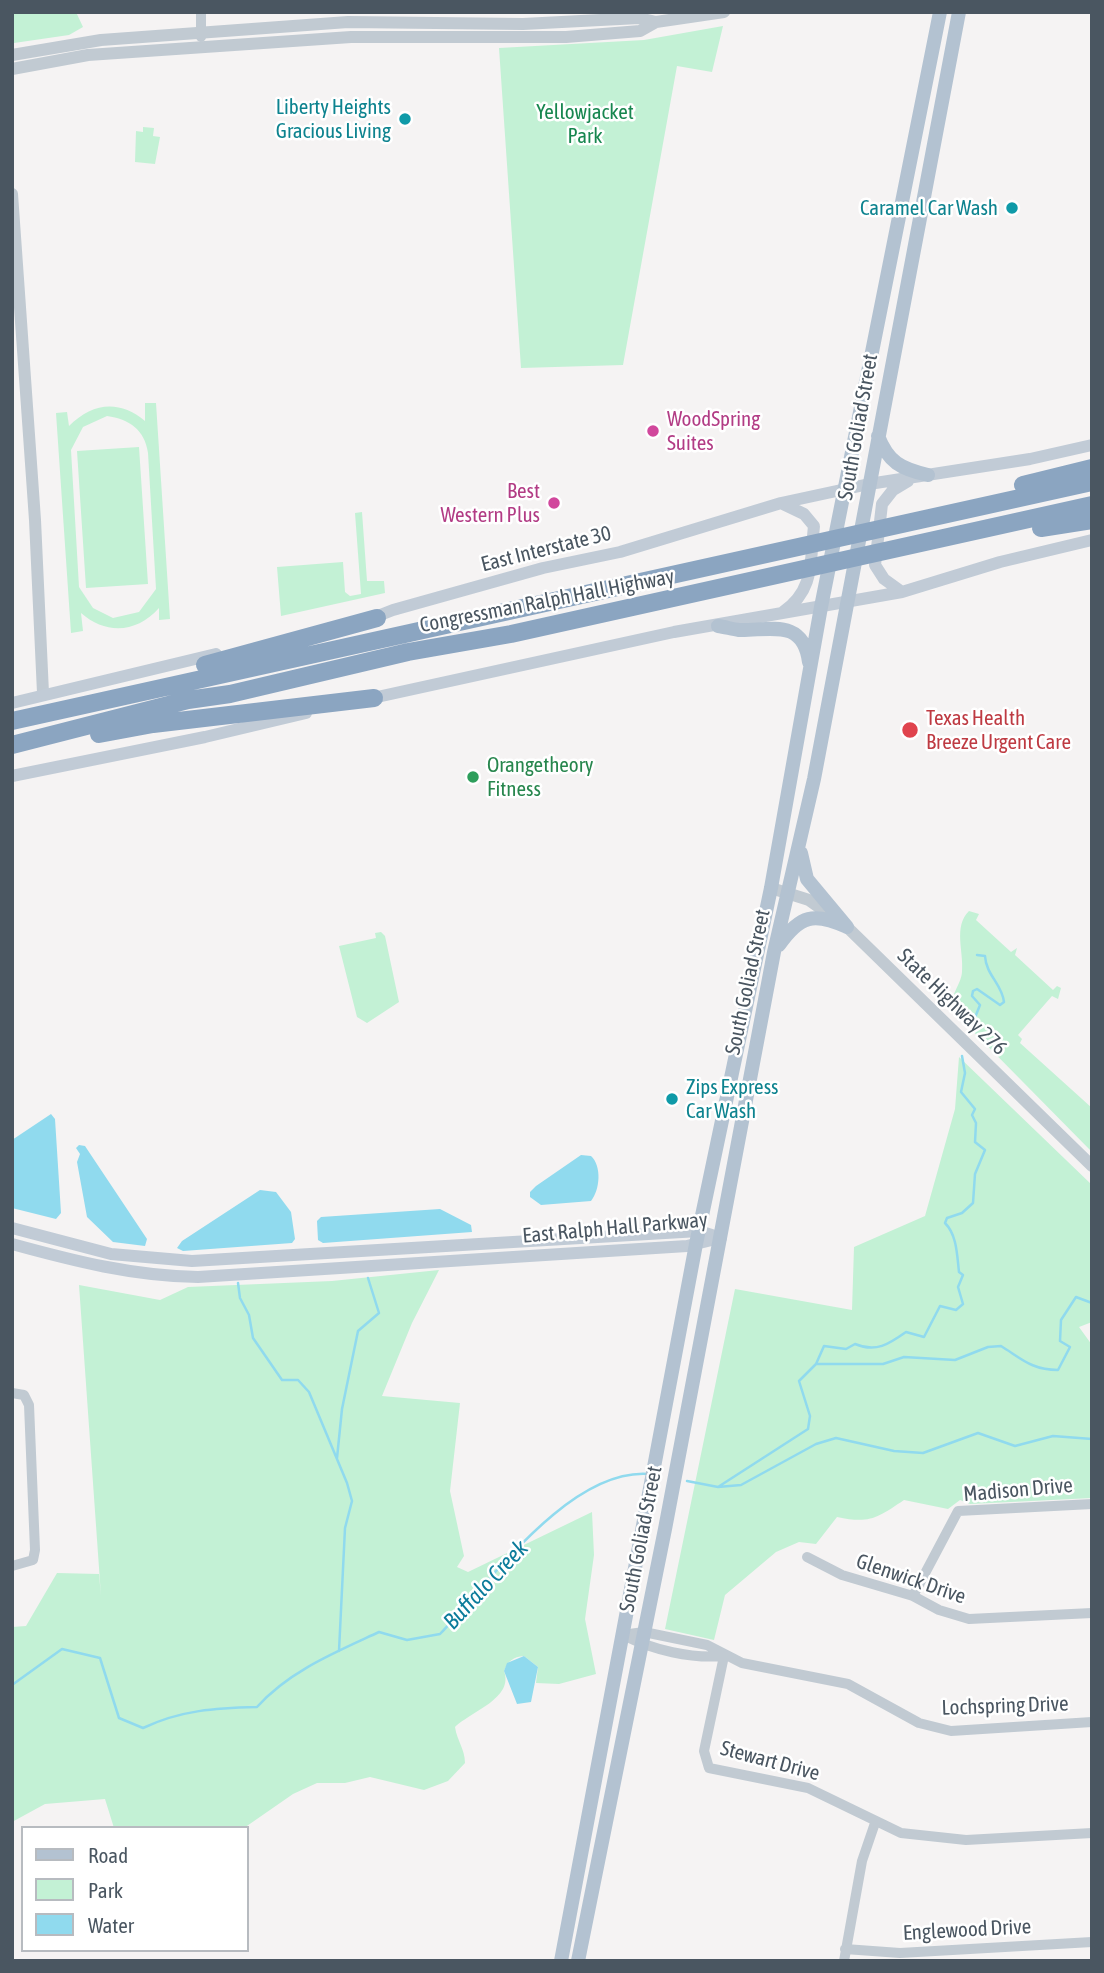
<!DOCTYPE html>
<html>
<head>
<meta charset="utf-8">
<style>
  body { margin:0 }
  #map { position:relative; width:1104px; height:1973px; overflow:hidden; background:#f5f3f3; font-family:"Asap Condensed",sans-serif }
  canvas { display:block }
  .frame { position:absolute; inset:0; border:14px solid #4a5661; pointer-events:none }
  .legend { position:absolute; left:21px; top:1826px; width:228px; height:126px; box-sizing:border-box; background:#fff; border:2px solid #b7bbc0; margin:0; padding:9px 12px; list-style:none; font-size:21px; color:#4a5661 }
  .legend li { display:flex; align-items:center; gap:14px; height:35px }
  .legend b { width:35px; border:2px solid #b7bbc0 }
</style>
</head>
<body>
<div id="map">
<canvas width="1104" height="1973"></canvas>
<div class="frame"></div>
<ul class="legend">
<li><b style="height:9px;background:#b3c2d1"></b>Road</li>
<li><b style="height:19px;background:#c3f1d5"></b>Park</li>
<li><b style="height:19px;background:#90daee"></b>Water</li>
</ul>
</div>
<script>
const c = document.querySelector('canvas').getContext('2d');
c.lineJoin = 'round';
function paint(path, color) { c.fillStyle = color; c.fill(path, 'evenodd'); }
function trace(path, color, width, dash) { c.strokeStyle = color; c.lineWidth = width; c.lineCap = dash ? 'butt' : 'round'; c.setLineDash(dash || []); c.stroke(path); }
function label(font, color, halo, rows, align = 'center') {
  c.font = font + ' "Asap Condensed",sans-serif'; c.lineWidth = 5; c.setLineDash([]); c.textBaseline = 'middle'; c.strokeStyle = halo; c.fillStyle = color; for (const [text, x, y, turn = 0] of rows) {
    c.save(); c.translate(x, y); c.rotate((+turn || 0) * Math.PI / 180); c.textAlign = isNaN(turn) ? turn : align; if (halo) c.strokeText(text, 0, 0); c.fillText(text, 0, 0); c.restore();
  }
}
paint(new Path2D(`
  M12 12H76L83 27 69 35 14 43Z
  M723 26 712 72 677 66 623 365 521 368 499 48 644 40Z
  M143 127 154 128 153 136 160 137 155 164 135 162 136 131 143 132Z
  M145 403H156L170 619 159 620V608C137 633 106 635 81 613L83 631 71 633 56 413 67 412 69 426C92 403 119 399 145 421ZM107 416C129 419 145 430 148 453L156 589 139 612 113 618 93 608 79 587 71 450 83 427Z
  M139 447 148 584 86 588 77 451Z
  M362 512 367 581H384L385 593 281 616 277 567 343 562 345 592 350 596 361 594 355 513Z
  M969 911 979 914 976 920 1011 952 1017 948 1015 955 1053 990 1057 986 1061 988 1058 999 1052 996 1018 1035 1022 1039 1020 1043 1092 1108V1152L952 1010C949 996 961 985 962 972 964 951 953 927 969 911Z
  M381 932 385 936 399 1002 367 1023 357 1017 339 946 376 938 375 933Z
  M959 1057 1092 1185V1322L1079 1327 1092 1345V1498L970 1504 960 1500 948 1509 904 1500C877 1518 870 1524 837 1517L816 1544 799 1542 776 1552 725 1595 714 1640 665 1629 735 1289 852 1310 854 1247 925 1216 955 1109Z
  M439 1270 412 1323 382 1396 460 1403 450 1491 464 1556 457 1567 468 1572 592 1512 594 1555 585 1619 596 1674 559 1684 536 1683 538 1667 524 1656C513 1657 508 1661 504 1671 514 1698 472 1711 455 1727 457 1741 465 1749 465 1763L448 1781 424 1790 370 1777 345 1783H317L293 1794 244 1828H114L105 1799 45 1804 12 1822V1627L26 1626 57 1573 99 1574 101 1596 79 1285 160 1300 188 1287 332 1281Z`), '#c3f1d5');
paint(new Path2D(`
  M51 1114 55 1119 61 1213 56 1219 12 1208V1140Z
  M79 1145 85 1146 147 1239 145 1246 113 1242 87 1217 77 1162 80 1154 76 1148Z
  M581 1155 591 1156C602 1166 600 1190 591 1201L541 1205 530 1197V1192L536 1186Z
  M260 1190 276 1192 291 1212 295 1239 292 1243 183 1251 177 1248 182 1241Z
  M440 1209 471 1225 472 1232 323 1243 318 1240 317 1221 321 1217Z
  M524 1656 538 1667 531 1702 517 1704 504 1671 507 1663Z`), '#90daee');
trace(new Path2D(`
  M976 1031 974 1020 980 1005 972 996 973 991 977 989 1000 1005 1004 1002C1002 984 986 975 985 956L977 955
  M238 1283 240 1298 249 1315 253 1338 282 1380H298L309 1392 347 1483 352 1501 345 1528 339 1651
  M816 1364 824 1346 846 1349 855 1344C876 1353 889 1344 906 1332L924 1337 940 1306 956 1310 963 1304 958 1287 963 1275 959 1272C957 1255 957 1235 945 1223L947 1218 962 1213 973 1203 975 1174 985 1150 975 1142 976 1123 972 1115 975 1109 961 1092 965 1073 962 1056
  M337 1458 342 1409 358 1331 379 1313 368 1278
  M687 1481 718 1487 741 1485 816 1444 836 1438 894 1451 923 1453 978 1433 1015 1446 1053 1436 1092 1439
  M718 1487 808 1429 810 1416 799 1381 816 1364H883L904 1357 955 1360 988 1347 1001 1346C1022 1359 1032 1370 1058 1370L1070 1347 1060 1341 1061 1320 1076 1297 1092 1303
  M12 1685 62 1649 100 1658 119 1718 143 1728C181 1710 216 1708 257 1707 289 1671 336 1652 379 1632L407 1640 440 1634C489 1583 569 1469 648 1474`), '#90daee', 2.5);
trace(new Path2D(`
  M201 12V37
  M12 1393 24 1395 29 1405 35 1550 33 1560 12 1566
  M807 1557 842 1575 913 1596 939 1610 969 1619 1092 1613
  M913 1596 958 1511 1092 1504
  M622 1635 644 1632 707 1645 742 1663 848 1684 919 1723 951 1731 1092 1722
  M623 1635C653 1650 691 1659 724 1656
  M724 1656 704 1751 709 1768 808 1788 901 1833 966 1840 1092 1833
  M845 1949 900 1953 1092 1942
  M844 1961 862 1861 875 1823`), '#c1cad2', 10);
trace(new Path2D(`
  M12 55 101 40 348 22 523 24 639 18 656 22 724 12
  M12 69 88 55 351 37H566L640 31 656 22
  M12 194 35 520 43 693
  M771 888 809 900 847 927 1092 1166`), '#c1cad2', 12);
trace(new Path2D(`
  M781 503 804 514 814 526C810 561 815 590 783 612
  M902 592 884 579 875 565 882 504 893 490 908 481
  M370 619 393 610 543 568 620 552 781 503 869 484 1030 459 1092 445
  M368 699 674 632 902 592 1000 562 1092 540
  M12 703 216 654
  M12 776 205 737 306 713
  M12 1228 111 1254 192 1261 699 1231 721 1238
  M12 1244C74 1261 133 1276 198 1277L687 1246 720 1238`), '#c1cbd6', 12);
trace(new Path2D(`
  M878 436C888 462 901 469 928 475
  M718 626C725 627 732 629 739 630 768 631 803 617 809 662
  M801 853 807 879 847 927
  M779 945C800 915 814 912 847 927
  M561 1961 696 1244 771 888 821 607 940 12
  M578 1961 665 1529 774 952 814 779 959 12`), '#b3c2d1', 14);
trace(new Path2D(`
  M1023 485 1092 468
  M1041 528 1092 520
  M205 665 377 618
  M12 721 1092 482
  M99 734 153 724 374 698
  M12 745 188 700 230 694 408 652 511 634 1092 505`), '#8ba5c1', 18);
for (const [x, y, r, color] of [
  [405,119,7,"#0f9aa8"],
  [1012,208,7,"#0f9aa8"],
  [653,431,7,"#d1479c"],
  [554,503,7,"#d1479c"],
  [910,730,9,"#e0444e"],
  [473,777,7,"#2e9e5b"],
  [672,1099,7,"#0f9aa8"]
]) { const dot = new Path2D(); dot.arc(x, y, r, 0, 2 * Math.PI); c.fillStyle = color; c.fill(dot); trace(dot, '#fff', 2.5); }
label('21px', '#0d838f', '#fff', [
  ["Liberty Heights",391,107],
  ["Gracious Living",391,131],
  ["Caramel Car Wash",998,208],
  ["Zips Express",686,1087,"left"],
  ["Car Wash",686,1111,"left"]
], 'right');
label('21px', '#17864f', '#fff', [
  ["Yellowjacket",585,112],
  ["Park",585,136]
]);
label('21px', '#b23c85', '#fff', [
  ["WoodSpring",667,419],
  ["Suites",667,443],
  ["Best",540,491,"right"],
  ["Western Plus",540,515,"right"]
], 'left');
label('21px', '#4a5661', '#fff', [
  ["South Goliad Street",858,427,-80],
  ["East Interstate 30",546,549,-14],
  ["Congressman Ralph Hall Highway",547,601,-11],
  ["South Goliad Street",748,982,-78],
  ["State Highway 276",952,1002,44],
  ["East Ralph Hall Parkway",615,1228,-5],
  ["Madison Drive",1018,1490,-5],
  ["South Goliad Street",641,1539,-79],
  ["Glenwick Drive",911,1579,19],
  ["Lochspring Drive",1005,1706,-2],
  ["Stewart Drive",770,1761,15],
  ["Englewood Drive",967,1930,-3]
]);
label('21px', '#be3a42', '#fff', [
  ["Texas Health",926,718],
  ["Breeze Urgent Care",926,742]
], 'left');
label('21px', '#27864d', '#fff', [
  ["Orangetheory",487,765],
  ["Fitness",487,789]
], 'left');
label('italic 23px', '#0c7c9b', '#fff', [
  ["Buffalo Creek",486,1585,-47]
]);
</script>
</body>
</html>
